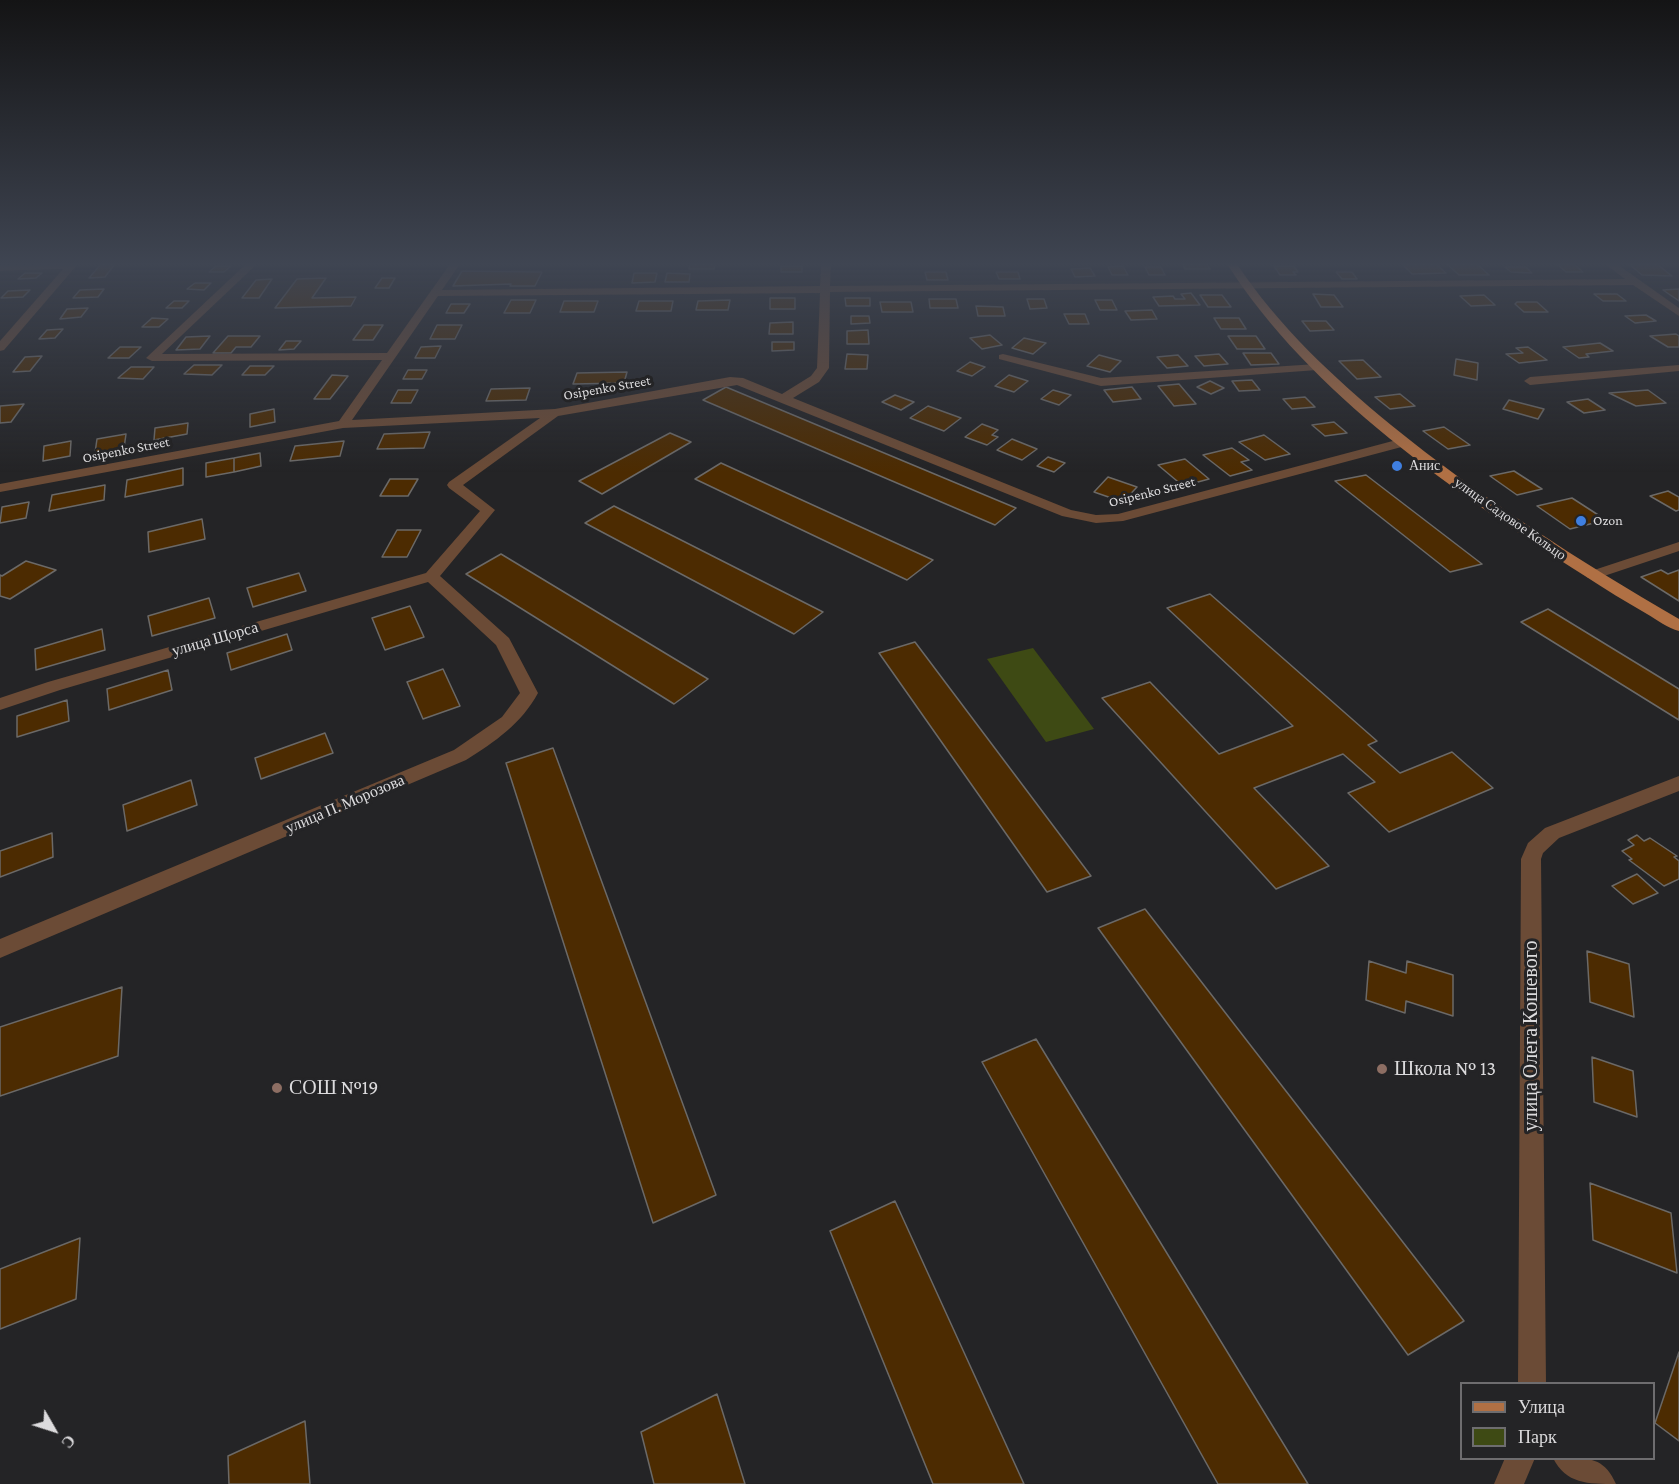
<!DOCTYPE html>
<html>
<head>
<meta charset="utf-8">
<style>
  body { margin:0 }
  #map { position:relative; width:1679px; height:1484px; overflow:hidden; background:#242426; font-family:"Crimson Pro",serif }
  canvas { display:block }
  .legend { position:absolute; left:1460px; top:1382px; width:195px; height:78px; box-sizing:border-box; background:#242426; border:2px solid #6e6d6f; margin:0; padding:8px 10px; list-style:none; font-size:18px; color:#dcdbdd }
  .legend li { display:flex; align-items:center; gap:12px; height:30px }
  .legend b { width:30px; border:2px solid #6e6d6f }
  .north { position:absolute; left:24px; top:1400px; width:60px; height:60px; -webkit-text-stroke:4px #242426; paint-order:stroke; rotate:129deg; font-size:16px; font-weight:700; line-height:24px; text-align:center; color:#dcdbdd }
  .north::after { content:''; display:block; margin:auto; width:21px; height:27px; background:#dcdbdd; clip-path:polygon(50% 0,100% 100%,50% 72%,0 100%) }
</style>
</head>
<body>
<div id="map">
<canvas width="1679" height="1484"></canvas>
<ul class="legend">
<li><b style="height:8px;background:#b07044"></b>Улица</li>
<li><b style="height:16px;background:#3e4a14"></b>Парк</li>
</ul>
<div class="north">С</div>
</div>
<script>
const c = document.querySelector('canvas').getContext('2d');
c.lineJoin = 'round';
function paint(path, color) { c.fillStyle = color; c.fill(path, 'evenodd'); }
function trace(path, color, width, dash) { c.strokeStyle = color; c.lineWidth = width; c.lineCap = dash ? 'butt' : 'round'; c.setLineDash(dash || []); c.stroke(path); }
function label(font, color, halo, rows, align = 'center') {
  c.font = font + ' "Crimson Pro",serif'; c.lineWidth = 6; c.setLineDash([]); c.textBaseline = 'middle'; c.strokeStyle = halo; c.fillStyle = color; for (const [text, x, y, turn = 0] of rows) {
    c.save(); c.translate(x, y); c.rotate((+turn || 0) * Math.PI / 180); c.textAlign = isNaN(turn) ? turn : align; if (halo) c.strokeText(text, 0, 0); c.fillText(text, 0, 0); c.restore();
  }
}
paint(new Path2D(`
  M1033 648 1094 729 1046 742 987 659Z`), '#3e4a14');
const building = new Path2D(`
  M101 264H115L105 277 89 278Z
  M690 264H715L714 269H689Z
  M1182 264H1207L1210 269H1185Z
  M1402 264H1436L1446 273 1412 274Z
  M1447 264H1477L1489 275H1459Z
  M1557 264H1574L1583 272H1566Z
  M1629 264H1657L1672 276 1642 275Z
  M216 266H231L224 272H209Z
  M781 266H802V272H781Z
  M1123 266 1128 275H1112L1108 267Z
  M1274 266H1294L1298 272H1293L1296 275H1280Z
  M1145 267H1161L1165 275H1149Z
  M1505 267H1526L1532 273 1511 272Z
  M1090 268 1095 276 1075 277 1071 269Z
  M462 271 542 272 535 286H510L511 284 453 286Z
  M925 272H946L948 280H927Z
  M996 272H1018L1020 279H999Z
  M1336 272H1352L1357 279H1342Z
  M25 273H42L36 278 18 279Z
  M634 273H657L655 282 632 283Z
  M667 273 690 274 689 282H665Z
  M326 278 312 298 356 297 351 306 275 308 297 279Z
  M382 278H395L389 288H375Z
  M272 279 259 298H242L256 280Z
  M195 283H211L204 290 187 289Z
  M104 289 98 297 73 298 80 290Z
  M1679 289V301L1663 290Z
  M30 290 23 297 1 298 8 291Z
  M1191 293 1200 305 1159 306 1153 297 1173 296 1175 299H1185L1181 294Z
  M1313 294 1334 295 1343 307H1321Z
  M1594 294H1617L1626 301H1603Z
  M1200 295H1222L1231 307H1208Z
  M1484 295 1495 305 1471 306 1460 296Z
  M770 298H795V309H770Z
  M845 298H870V306H846Z
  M929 299H956L958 308H930Z
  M1027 299H1044L1047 308 1030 309Z
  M511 300H536L530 313H504Z
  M730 300 728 310H696L698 301Z
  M1095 300H1112L1117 310H1100Z
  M174 301H189L182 308H166Z
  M564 301H598L594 312H560Z
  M639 301H673L671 311H636Z
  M880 302H911L913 312H882Z
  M1517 302H1537L1548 312H1524L1515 304Z
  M451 304H470L464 313H446Z
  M976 306 1003 307 1005 316H978Z
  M88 308 81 317 60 319 67 309Z
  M1152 310 1157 319 1131 320 1125 311Z
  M1064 314H1085L1089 324H1069Z
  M1646 315 1656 321 1635 323 1625 316Z
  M851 316H869L870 323 851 324Z
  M152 318 168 319 159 327H142Z
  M1214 318H1239L1246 329H1221Z
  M1302 321H1326L1334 330 1310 331Z
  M793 322V334H769L770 323Z
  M364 325H383L373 340H353Z
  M437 325H462L455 339H430Z
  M63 329 55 338 39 339 47 330Z
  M868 330 869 344H847V331Z
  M1676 334 1679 336V347H1668L1650 336Z
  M990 335 1002 345 982 349 970 338Z
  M210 336 200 349 176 350 186 337Z
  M228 336H260L251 347H236L231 353H213Z
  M1228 336H1256L1265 349H1237Z
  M1024 338 1046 343 1033 354 1012 348Z
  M286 341H301L294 349 279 350Z
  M772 342H794V350L772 351Z
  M1600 343 1613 351 1586 354 1589 357 1579 358 1563 347Z
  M441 346 435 358H415L421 347Z
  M120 347H141L129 358H108Z
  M1528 347 1547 360 1519 363 1506 354 1523 353 1516 348Z
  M1243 353H1271L1279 364 1251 365Z
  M847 354 868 355 867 369H845Z
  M1219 354 1228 364 1204 366 1195 356Z
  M1099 355 1121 361 1110 372 1087 366Z
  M1178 355 1188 366 1167 368 1157 357Z
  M42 356 30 371 13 372 25 357Z
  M1456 359 1478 363 1477 380 1454 375Z
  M1363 360 1381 377 1357 379 1339 361Z
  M970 362 985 367 972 376 957 371Z
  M194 365H222L212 375 184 374Z
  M250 366H274L265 375H242Z
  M131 367H154L143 379 118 378Z
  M408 370H427L422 379H403Z
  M627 372 624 383 573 384 577 373Z
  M332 375 348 376 330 399H314Z
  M1009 375 1028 381 1014 392 995 386Z
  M1252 380 1260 390 1239 391 1232 381Z
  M1210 381 1224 388 1211 394 1197 387Z
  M1179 384 1196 404 1174 406 1158 386Z
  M726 387 1016 508 995 525 703 400Z
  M1132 387 1141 399 1113 402 1104 390Z
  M530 388 526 400 486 401 491 389Z
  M398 390H418L411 403H391Z
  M1053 390 1071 395 1059 405 1041 399Z
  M1648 390 1666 403 1636 406 1609 393Z
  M1400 394 1415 406 1390 409 1375 397Z
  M895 395 914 402 901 410 882 402Z
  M1305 397 1315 407 1292 409 1283 399Z
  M1588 399 1605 410 1584 413 1567 402Z
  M1509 400 1544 409 1538 419 1503 409Z
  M24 404 11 422 0 423V406Z
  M928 406 961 418 944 431 910 418Z
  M274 409 275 422 250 427V414Z
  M1334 422 1347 433 1325 436 1312 425Z
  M188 423 187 434 154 440 155 428Z
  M982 424 998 430 992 435 998 437 987 445 965 437Z
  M1444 427 1470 445 1448 449 1423 431Z
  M430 432 424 448 377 449 384 434Z
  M670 433 691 442 602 494 579 481Z
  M126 434 124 448 95 453 97 439Z
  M1264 435 1290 454 1265 460 1239 442Z
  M1012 439 1037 449 1022 460 997 450Z
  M71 441 70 456 43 461 44 446Z
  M344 441 340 456 290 461 295 446Z
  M1232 448 1249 460 1241 462 1252 470 1230 476 1203 455Z
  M260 453 261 466 234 472V458Z
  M1048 457 1065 463 1054 472 1037 466Z
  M234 458V472L206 477V463Z
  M1185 459 1209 479 1183 486 1158 465Z
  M721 463 933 560 907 580 695 479Z
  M183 468V485L125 497 127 480Z
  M1514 471 1542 489 1517 495 1490 476Z
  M1366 475 1482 564 1450 572 1335 481Z
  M1108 477 1137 487 1123 502 1094 492Z
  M390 479H418L408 496H380Z
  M105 485 104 500 49 511 52 495Z
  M1668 491 1679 497V510L1676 511 1650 496Z
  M1572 498 1606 520 1570 529 1537 506Z
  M29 502 26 518 0 523 2 507Z
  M614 506 823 612 794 634 585 523Z
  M202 519 205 539 149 552 148 532Z
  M397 530H421L407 557H382Z
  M501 554 708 679 674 704 466 574Z
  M26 561 56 570 10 599 0 596V575L2 576Z
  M1661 570 1668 574 1679 570V601L1641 577Z
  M299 573 306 591 253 607 247 588Z
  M1210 594 1377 741 1368 745 1400 773 1452 752 1493 788 1389 832 1348 793 1375 782 1343 754 1254 788 1329 866 1276 889 1102 698 1150 682 1219 754 1293 726 1167 608Z
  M209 598 215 618 152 636 148 616Z
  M410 606 424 637 385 650 372 618Z
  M1548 609 1679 689V720L1521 622Z
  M102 629 105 650 36 670 35 649Z
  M287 634 292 650 231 670 227 653Z
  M915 642 1091 876 1047 892 879 653Z
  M443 669 460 706 423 719 407 682Z
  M168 670 172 690 109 710 107 689Z
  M67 700 69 721 17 737V716Z
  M325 733 333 753 261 779 255 758Z
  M553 748 716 1195 653 1223 506 763Z
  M191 780 197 805 127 831 123 805Z
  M52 833 53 857 0 877V851Z
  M1637 835 1644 841 1650 838 1677 856 1674 857 1679 861V879L1664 886 1629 860 1632 859 1622 851 1634 845 1628 840Z
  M1637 874 1658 893 1633 904 1612 886Z
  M1145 909 1464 1321 1408 1355 1098 928Z
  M1587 951 1629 964 1634 1017 1590 1002Z
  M1369 961 1406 973 1407 961 1453 975V1016L1406 1001 1405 1013 1366 1000Z
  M122 987 118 1056 0 1096V1027Z
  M1036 1039 1308 1484H1218L982 1062Z
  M1592 1057 1633 1071 1637 1117 1594 1102Z
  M1590 1183 1671 1213 1677 1273 1593 1240Z
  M895 1201 1024 1484H933L830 1231Z
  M80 1238 76 1299 0 1329V1269Z
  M1679 1352V1441L1655 1423Z
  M717 1394 745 1484H654L641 1432Z
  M305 1421 310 1484H229L228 1456Z`);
paint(building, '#4c2b01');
trace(building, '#6b6967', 1.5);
paint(new Path2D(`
  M78 264 4 350 0 351V341L63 269 0 271V265Z
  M246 264H257L162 354 387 353 450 264H460L442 290 820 286 821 264H831L830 286 1625 279 1605 264H1617L1679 308V316L1633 285 830 292 829 368 819 382 793 398 1071 510 1096 515 1118 514 1404 438 1410 442 1409 445 1123 521 1096 523 1062 516 737 385 558 416 463 485 495 510 440 576 509 638 538 693C521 724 496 741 466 760L0 958V939L454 750 502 717 520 693 496 645 428 582 60 690 0 710V698L48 682 426 573 480 511 449 488 447 485 449 482 540 418 343 428 0 492V484L339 421 382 360 152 361 146 358ZM820 293 817 368 811 376 782 394 743 378 730 377 555 409 352 420 438 296Z
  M1003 354 1101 378 1317 364 1323 367 1317 370 1101 386 999 359V355Z
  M1679 365V371L1530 385 1524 381 1530 377Z
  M1679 542V551L1598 578H1588L1585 575 1588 572Z
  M1679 776V791L1559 838 1543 853 1541 859 1546 1384H1518L1521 859 1528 843 1545 828Z
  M1505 1458H1535L1524 1484H1494Z
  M1553 1458C1581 1458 1603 1453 1616 1484 1588 1484 1566 1484 1553 1458Z`), '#6b4b36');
paint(new Path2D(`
  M1227 264H1237C1279 327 1333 377 1391 425 1481 498 1579 561 1679 619V631C1668 628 1657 620 1647 614 1626 602 1605 589 1585 576 1457 494 1310 394 1227 264Z`), '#b07044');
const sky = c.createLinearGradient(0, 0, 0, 472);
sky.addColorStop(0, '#141415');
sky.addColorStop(0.56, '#3f4552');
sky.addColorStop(1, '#3f455200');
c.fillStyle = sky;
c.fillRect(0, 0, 1679, 472);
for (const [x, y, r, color] of [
  [1397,466,6,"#3f7fe0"],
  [1581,521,6,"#3f7fe0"],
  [1382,1069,6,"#8d6e63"],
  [277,1088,6,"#8d6e63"]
]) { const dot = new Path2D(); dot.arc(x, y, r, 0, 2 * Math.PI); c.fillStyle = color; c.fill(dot); trace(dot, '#242426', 2); }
label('14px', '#dcdbdd', '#242426', [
  ["Osipenko Street",607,388,-10],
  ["Osipenko Street",126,450,-11],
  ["Osipenko Street",1152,492,-14],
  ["улица Садовое Кольцо",1510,519,35]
]);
label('14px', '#dcdbdd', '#242426', [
  ["Анис",1409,466],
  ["Ozon",1593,521]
], 'left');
label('16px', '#dcdbdd', '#242426', [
  ["улица Щорса",215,639,-16],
  ["улица П. Морозова",345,804,-23]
]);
label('20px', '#dcdbdd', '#242426', [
  ["улица Олега Кошевого",1531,1036,-90]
]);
label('20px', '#dcdbdd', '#242426', [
  ["Школа № 13",1394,1069],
  ["СОШ №19",289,1088]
], 'left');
</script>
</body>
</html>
